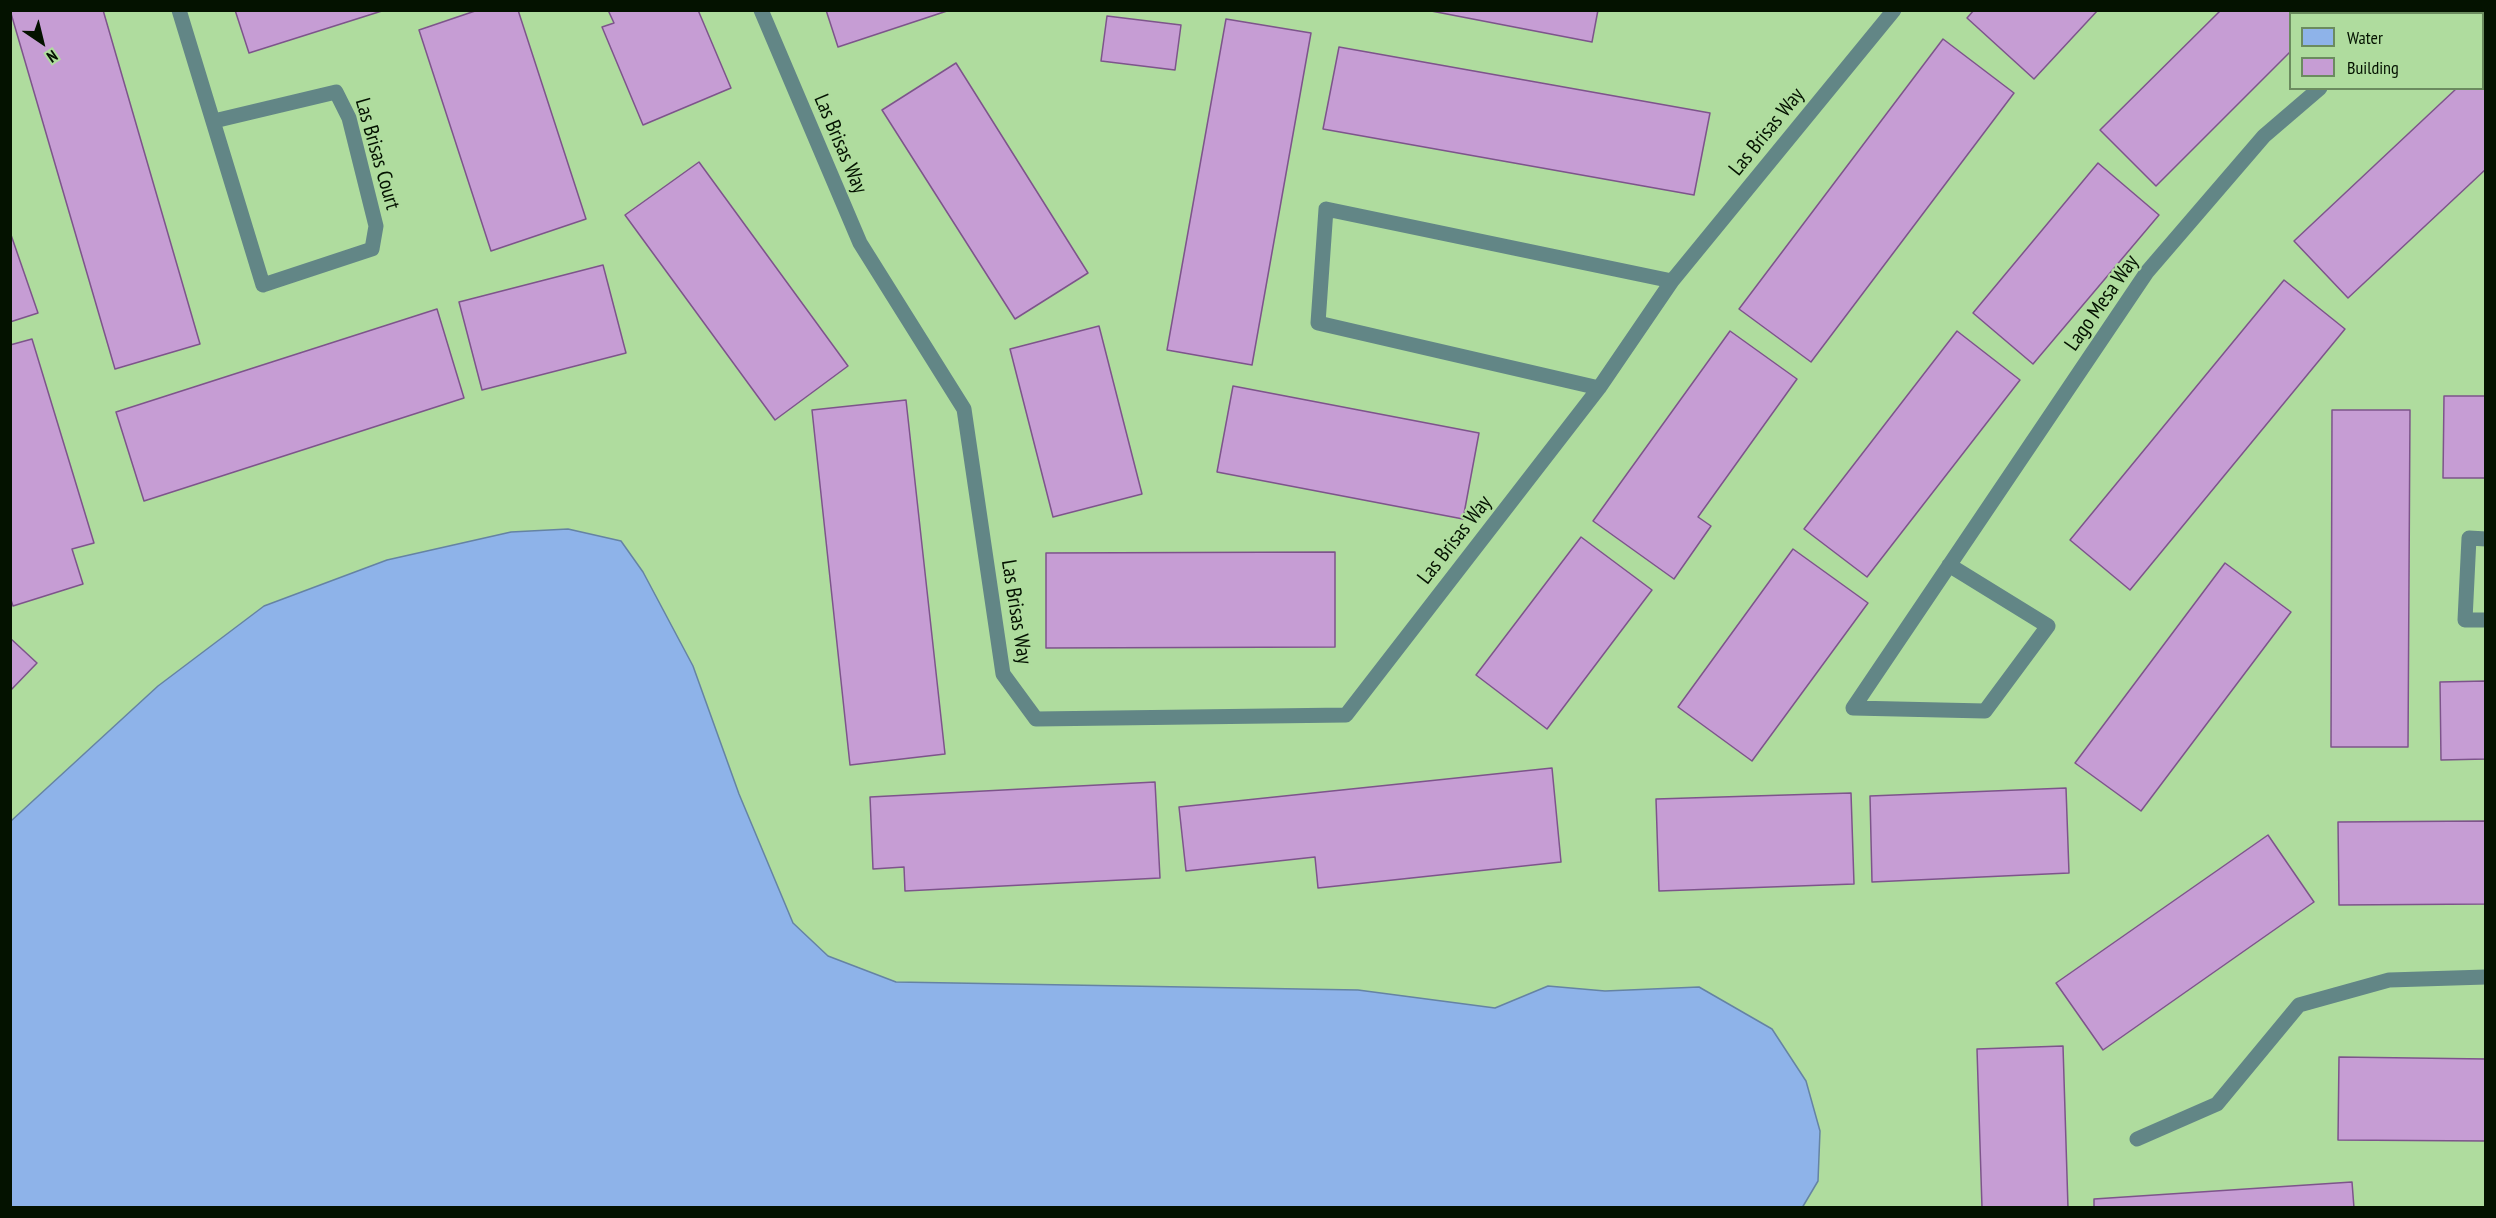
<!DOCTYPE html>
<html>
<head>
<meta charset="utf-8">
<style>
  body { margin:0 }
  #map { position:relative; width:2496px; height:1218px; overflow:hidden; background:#afdc9e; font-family:"PT Sans Narrow",sans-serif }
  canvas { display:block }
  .frame { position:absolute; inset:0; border:12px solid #041200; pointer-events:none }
  .legend { position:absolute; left:2289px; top:12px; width:195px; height:78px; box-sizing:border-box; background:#afdc9e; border:2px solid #6b8b5f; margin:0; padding:8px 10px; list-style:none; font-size:18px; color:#041200 }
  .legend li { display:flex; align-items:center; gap:12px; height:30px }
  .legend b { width:30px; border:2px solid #6b8b5f }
  .north { position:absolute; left:12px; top:12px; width:60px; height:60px; -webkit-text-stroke:4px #afdc9e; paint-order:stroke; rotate:145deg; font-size:16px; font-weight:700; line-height:24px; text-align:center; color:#041200 }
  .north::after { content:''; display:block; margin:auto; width:21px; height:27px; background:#041200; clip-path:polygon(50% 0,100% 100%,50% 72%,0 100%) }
</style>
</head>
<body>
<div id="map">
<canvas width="2496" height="1218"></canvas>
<div class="frame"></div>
<ul class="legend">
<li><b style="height:16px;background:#8eb3e9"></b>Water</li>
<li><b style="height:16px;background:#c69dd4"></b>Building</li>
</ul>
<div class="north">N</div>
</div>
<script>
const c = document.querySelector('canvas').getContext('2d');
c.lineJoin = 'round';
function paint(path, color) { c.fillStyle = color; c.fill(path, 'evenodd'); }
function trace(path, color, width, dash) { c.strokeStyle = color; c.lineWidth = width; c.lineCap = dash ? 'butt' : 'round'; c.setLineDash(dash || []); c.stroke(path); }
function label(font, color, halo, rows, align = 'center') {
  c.font = font + ' "PT Sans Narrow",sans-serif'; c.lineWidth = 4.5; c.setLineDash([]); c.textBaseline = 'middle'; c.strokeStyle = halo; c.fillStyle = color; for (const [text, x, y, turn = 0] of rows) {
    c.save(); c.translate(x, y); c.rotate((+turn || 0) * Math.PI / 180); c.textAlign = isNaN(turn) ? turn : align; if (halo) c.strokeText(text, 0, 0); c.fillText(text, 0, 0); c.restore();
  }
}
const water = new Path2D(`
  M568 529 621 541 643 572 693 666 739 794 793 923 828 956 896 982 1358 990 1495 1008 1548 986 1605 991 1699 987 1772 1029 1806 1081 1820 1131 1818 1181 1802 1208 11 1207V821L158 686 264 606 387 560 511 532Z`);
paint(water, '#8eb3e9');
trace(water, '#6583a3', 1.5);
const building = new Path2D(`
  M10 10H103L200 344 115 369Z
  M235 10H385L249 53Z
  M478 10H518L586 219 491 251 419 30Z
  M608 10H698L731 88 643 125 602 27 614 23Z
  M826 10H950L838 47Z
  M1426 10H1598L1592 42Z
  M1974 10H2098L2034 79 1967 18Z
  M2221 10H2332L2329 14H2290V52L2156 186 2100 130Z
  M1107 16 1181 25 1175 70 1101 61Z
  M1226 19 1311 33 1252 365 1167 350Z
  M1943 39 2014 93 1811 362 1739 309Z
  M1339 47 1710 113 1694 195 1323 129Z
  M956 63 1088 273 1015 319 882 110Z
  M2482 81 2486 84V169L2348 298 2294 241 2457 88H2482Z
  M699 162 848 366 775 420 625 215Z
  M2098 163 2159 215 2033 364 1973 313Z
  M10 232 38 313 10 322Z
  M603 265 626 353 482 390 459 302Z
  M2284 280 2345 329 2130 590 2070 540Z
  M437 309 464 398 144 501 116 412Z
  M1099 326 1142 494 1053 517 1010 349Z
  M1730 331 1797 379 1698 517 1711 526 1674 579 1593 521Z
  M1957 331 2020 380 1867 577 1804 529Z
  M32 339 94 543 72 549 83 584 13 606 10 597V345Z
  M1233 386 1479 433 1463 519 1217 472Z
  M2444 396H2486V478H2443Z
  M906 400 945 754 850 765 812 410Z
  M2332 410H2410L2408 747H2331Z
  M1581 537 1652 590 1547 729 1476 675Z
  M1793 549 1868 603 1752 761 1678 707Z
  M1335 552V647L1046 648V553Z
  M2225 563 2291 612 2141 811 2075 763Z
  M10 638 37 663 10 691Z
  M2486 681V759L2441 760 2440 682Z
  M1552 768 1561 862 1318 888 1315 857 1186 871 1179 807Z
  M1155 782 1160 878 905 891 904 867 873 869 870 797Z
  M2066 788 2069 873 1872 882 1870 796Z
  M1851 793 1854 884 1659 891 1656 799Z
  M2486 821V904L2339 905 2338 822Z
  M2268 835 2314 902 2103 1050 2056 983Z
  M2063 1046 2068 1208H1982L1977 1049Z
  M2339 1057 2486 1059V1141L2338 1140Z
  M2352 1182 2354 1208H2094V1199Z`);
paint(building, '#c69dd4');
trace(building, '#7d548b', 1.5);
trace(new Path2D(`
  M179 10 263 285 372 249 376 226 349 118 336 92 214 121
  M761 10 860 243 964 409 1003 674 1036 719 1346 715 1599 388 1672 281 1894 10
  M2409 14 2412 10
  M1599 388 1318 323 1326 209 1672 281
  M2486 539 2469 538 2465 620H2486
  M1949 565 2048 626 1985 711 1853 708 2147 272 2264 136 2320 88
  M2137 1139 2217 1104 2299 1005 2389 980 2486 977`), '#628686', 15);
label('21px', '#041200', '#afdc9e', [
  ["Las Brisas Way",1767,132,-51],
  ["Las Brisas Way",840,144,67],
  ["Las Brisas Court",377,154,74],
  ["Lago Mesa Way",2102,303,-55],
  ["Las Brisas Way",1455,540,-52],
  ["Las Brisas Way",1016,612,81]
]);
</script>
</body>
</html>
